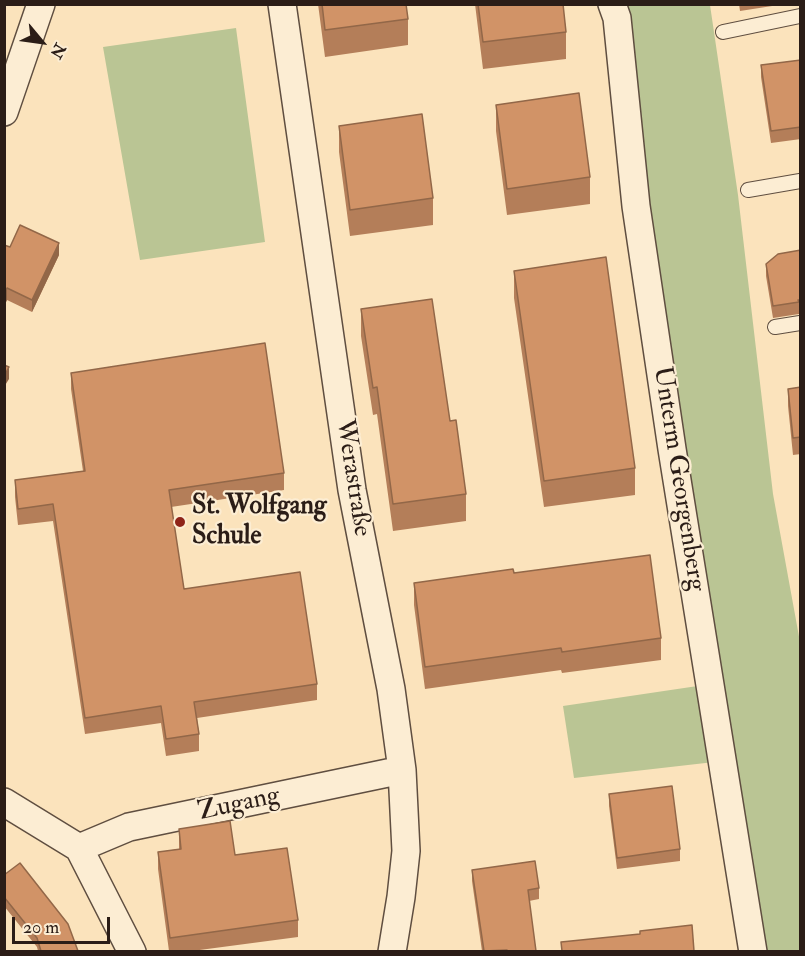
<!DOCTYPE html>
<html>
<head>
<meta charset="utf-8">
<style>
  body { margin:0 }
  #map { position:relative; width:805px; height:956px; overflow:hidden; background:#fbe3bc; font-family:"IM FELL Double Pica",serif }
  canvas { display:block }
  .frame { position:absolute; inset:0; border:6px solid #2b1d17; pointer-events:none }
  .north { position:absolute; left:12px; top:12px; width:60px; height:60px; -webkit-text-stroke:4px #fcedd3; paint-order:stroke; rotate:119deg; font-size:16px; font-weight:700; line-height:24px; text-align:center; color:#2b1d17 }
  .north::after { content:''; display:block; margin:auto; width:21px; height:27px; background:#2b1d17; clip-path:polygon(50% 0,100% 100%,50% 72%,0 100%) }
  .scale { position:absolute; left:12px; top:917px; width:98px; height:27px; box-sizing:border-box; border:3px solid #2b1d17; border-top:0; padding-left:8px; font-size:18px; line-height:21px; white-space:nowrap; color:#2b1d17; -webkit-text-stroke:4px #fcedd3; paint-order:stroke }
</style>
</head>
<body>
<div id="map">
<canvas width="805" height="956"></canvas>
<div class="frame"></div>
<div class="north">N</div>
<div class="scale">20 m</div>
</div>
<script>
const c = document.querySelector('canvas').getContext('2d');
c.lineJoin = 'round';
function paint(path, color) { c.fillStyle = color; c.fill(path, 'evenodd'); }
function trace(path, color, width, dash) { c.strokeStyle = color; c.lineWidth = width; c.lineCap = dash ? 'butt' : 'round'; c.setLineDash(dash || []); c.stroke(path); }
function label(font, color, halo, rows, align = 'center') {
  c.font = font + ' "IM FELL Double Pica",serif'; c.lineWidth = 4.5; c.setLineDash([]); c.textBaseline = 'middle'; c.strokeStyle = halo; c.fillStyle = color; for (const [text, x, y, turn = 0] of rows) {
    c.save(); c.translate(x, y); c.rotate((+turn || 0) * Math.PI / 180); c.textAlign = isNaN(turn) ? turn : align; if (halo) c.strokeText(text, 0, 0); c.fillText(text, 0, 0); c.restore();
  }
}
paint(new Path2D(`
  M612 5H710L738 195 773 494 800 642V951H753L723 761 574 778 563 706 711 684Z
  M236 28 265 242 140 260 103 47Z`), '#bac594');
const lane = new Path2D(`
  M723 32 800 16
  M748 190 800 181
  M775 327 800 323`);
const street = new Path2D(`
  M282 4 352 490 391 689 402 770 406 851 401 897 392 952
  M612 4 617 18 636 206 672 449 753 952
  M4 112 41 4
  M4 802 79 848 132 952
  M79 848 129 827 402 770`);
trace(lane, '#5f4e40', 16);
trace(street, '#5f4e40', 30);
trace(lane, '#fcedd3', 14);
trace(street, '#fcedd3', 27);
paint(new Path2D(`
  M318 4H406L408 19V45L325 57Z
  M475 4H563L566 32V59L483 69Z
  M739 4H785L740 11Z
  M801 60V139L771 143 761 77V65Z
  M496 105 590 177V204L507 215 496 131Z
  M339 126 433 198V225L350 236 339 152Z
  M4 245 10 247 59 255 32 312 7 300 4 306Z
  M801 250V312H799V314L773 318 766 276V264Z
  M514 271 635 468V495L544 507 514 298Z
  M361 309 450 421 466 494V521L393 531 377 414 373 415 361 336Z
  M71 373 284 473V490L171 507 184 589 317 684V700L197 718 199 734V751L166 756 161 723 85 734 53 521 18 525 15 497V480L83 471 71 389Z
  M801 387V454L793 455 788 406V389Z
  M514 573 661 638V660L562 673 561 670 425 689 414 605V583Z
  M609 794 680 849V861L617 869 609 806Z
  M179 829 235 855 298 920V937L192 951H169L158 869V852L179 849Z
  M472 870 539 888V899L529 901 536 951H482L472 881Z
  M4 875 78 951H38L37 947 4 906Z`), '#b47e59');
paint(new Path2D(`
  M59 243V255L32 312V300Z
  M7 288V300L4 306V294Z
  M9 367V379L4 387V376Z`), '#926748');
const building = new Path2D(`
  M322 4H406L408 19 325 30Z
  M478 4H563L566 32 483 42Z
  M801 60V127L771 131 761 65Z
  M579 93 590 177 507 189 496 105Z
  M422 114 433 198 350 210 339 126Z
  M20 225 59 243 32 300 7 288 4 294V245L10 247Z
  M801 250V300H798L799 302 773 306 766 264 778 254Z
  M606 257 635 468 544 481 514 271Z
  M432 299 450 421 456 420 466 494 393 504 377 387 373 388 361 309Z
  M265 343 284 473 169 490 184 589 300 572 317 684 194 702 199 734 166 739 161 706 85 718 53 504 18 509 15 480 85 471 71 373Z
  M4 365 9 367 4 376Z
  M801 387V437L793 438 788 389Z
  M650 555 661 638 562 652 561 648 425 667 414 583 513 569 514 573Z
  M672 786 680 849 617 858 609 794Z
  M230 821 235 855 287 848 298 920 170 938 158 852 181 849 179 829Z
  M535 861 539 888 528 890 536 951H507V950L484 951 472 870Z
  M20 863 68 924 78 951H41L37 938 4 897V875Z
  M692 925 694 951H562L561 942 640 934V931Z`);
paint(building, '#d19367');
trace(building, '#926748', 1.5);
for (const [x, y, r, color] of [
  [180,522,6,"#8f2418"]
]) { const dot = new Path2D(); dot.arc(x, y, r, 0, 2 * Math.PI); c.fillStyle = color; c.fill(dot); trace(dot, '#fcedd3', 2); }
label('26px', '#2b1d17', '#fcedd3', [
  ["Werastraße",352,478,81],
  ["Unterm Georgenberg",678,479,81],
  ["Zugang",239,805,-12]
]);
label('bold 26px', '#2b1d17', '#fcedd3', [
  ["St. Wolfgang",192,507],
  ["Schule",192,537]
], 'left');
</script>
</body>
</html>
